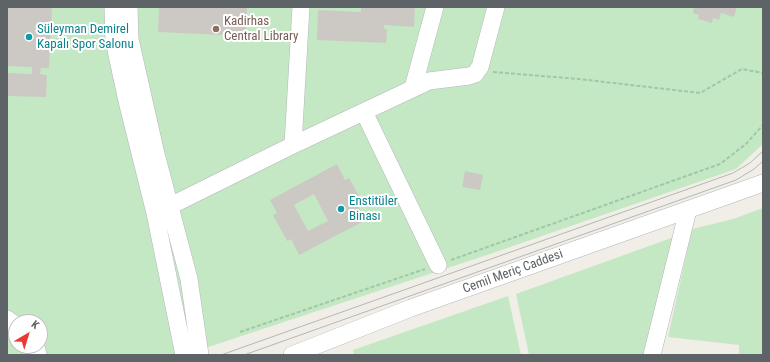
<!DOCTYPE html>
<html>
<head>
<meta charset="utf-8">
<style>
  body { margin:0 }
  #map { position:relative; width:770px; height:362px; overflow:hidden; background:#f0eee7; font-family:"Roboto Condensed",sans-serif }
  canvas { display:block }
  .frame { position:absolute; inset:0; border:8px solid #5e6367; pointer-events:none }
  .north { position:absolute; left:8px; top:314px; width:40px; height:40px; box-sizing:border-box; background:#fff; border:1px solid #bfc1c2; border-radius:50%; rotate:38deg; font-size:11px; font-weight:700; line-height:16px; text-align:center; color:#5e6367 }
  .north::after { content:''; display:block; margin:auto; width:14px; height:18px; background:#eb3933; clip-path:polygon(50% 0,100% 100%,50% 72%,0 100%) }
</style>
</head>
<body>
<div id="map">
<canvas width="770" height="362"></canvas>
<div class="frame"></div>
<div class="north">K</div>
</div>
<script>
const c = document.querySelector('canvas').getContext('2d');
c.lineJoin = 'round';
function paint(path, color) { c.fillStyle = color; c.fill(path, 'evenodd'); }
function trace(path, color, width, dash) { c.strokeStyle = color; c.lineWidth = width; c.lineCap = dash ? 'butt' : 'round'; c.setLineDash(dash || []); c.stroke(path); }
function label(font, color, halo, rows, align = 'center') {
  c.font = font + ' "Roboto Condensed",sans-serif'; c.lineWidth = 4; c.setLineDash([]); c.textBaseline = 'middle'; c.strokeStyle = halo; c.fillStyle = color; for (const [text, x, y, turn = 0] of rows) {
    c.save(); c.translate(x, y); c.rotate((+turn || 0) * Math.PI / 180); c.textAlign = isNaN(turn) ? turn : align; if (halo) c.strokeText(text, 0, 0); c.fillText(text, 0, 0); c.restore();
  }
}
paint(new Path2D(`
  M7 7H763V144L736 169 487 255 184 355H7ZM16 322H40V346H16Z
  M763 208V355H739V345L668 337 692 229 733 219Z
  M674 237 647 355H529L516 294Z
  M508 296 521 355H354L353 350Z`), '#c5e8c4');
paint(new Path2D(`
  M7 7H52L49 68H41L40 74 47 75 46 97 7 96V73L32 74V67L7 66Z
  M159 7H247L246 36 158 32Z
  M356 7H415L414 27 384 25V29H387L386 43 317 40 318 10 361 12V8H356Z
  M694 7H737L734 17 721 13 719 20 713 18 712 23 698 19 699 15 693 13Z
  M337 164 345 180 349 178 363 203 358 206 366 220 299 255 291 239 287 241 273 215 277 213 270 200ZM314 194 328 221 308 231 294 205Z
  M465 171 483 175 480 190 462 187Z`), '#ccc9c4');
const minor = new Path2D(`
  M113 7 114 41 127 101 155 213 184 355
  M129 7 130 39 156 154 189 279 200 355
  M413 88 435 7
  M364 112 438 265
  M293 145 301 7
  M170 206 293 145 429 81 469 76 475 74 480 67 496 7
  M7 319 16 326
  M36 346 38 355
  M292 355 411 308 763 183
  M652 355 688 210`);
trace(minor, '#b4b7bb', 18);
trace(new Path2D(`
  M493 72 579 79 700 93 742 69 763 73
  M451 260 720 164 746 144 763 125
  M240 332 425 269`), '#9dc9a8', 2, [4, 2]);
trace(minor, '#fff', 17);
trace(new Path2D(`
  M221 355 733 173 750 163 763 151
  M244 355 736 180 754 169 763 161`), '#b5b6b7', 1);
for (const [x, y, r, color] of [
  [216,29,4,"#8d6e63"],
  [29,37,4,"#0f9aa8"],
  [341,209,4,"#0f9aa8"]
]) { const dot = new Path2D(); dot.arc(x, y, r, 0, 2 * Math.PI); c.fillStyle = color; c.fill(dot); trace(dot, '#fff', 1.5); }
label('13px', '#785e54', '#fff', [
  ["Kadirhas",224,22],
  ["Central Library",224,37]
], 'left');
label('13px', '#0d838f', '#fff', [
  ["Süleyman Demirel",37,30],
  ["Kapalı Spor Salonu",37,45],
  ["Enstitüler",349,202],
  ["Binası",349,217]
], 'left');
label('13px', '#5e6367', '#fff', [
  ["Cemil Meriç Caddesi",513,272,-20]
]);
</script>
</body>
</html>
